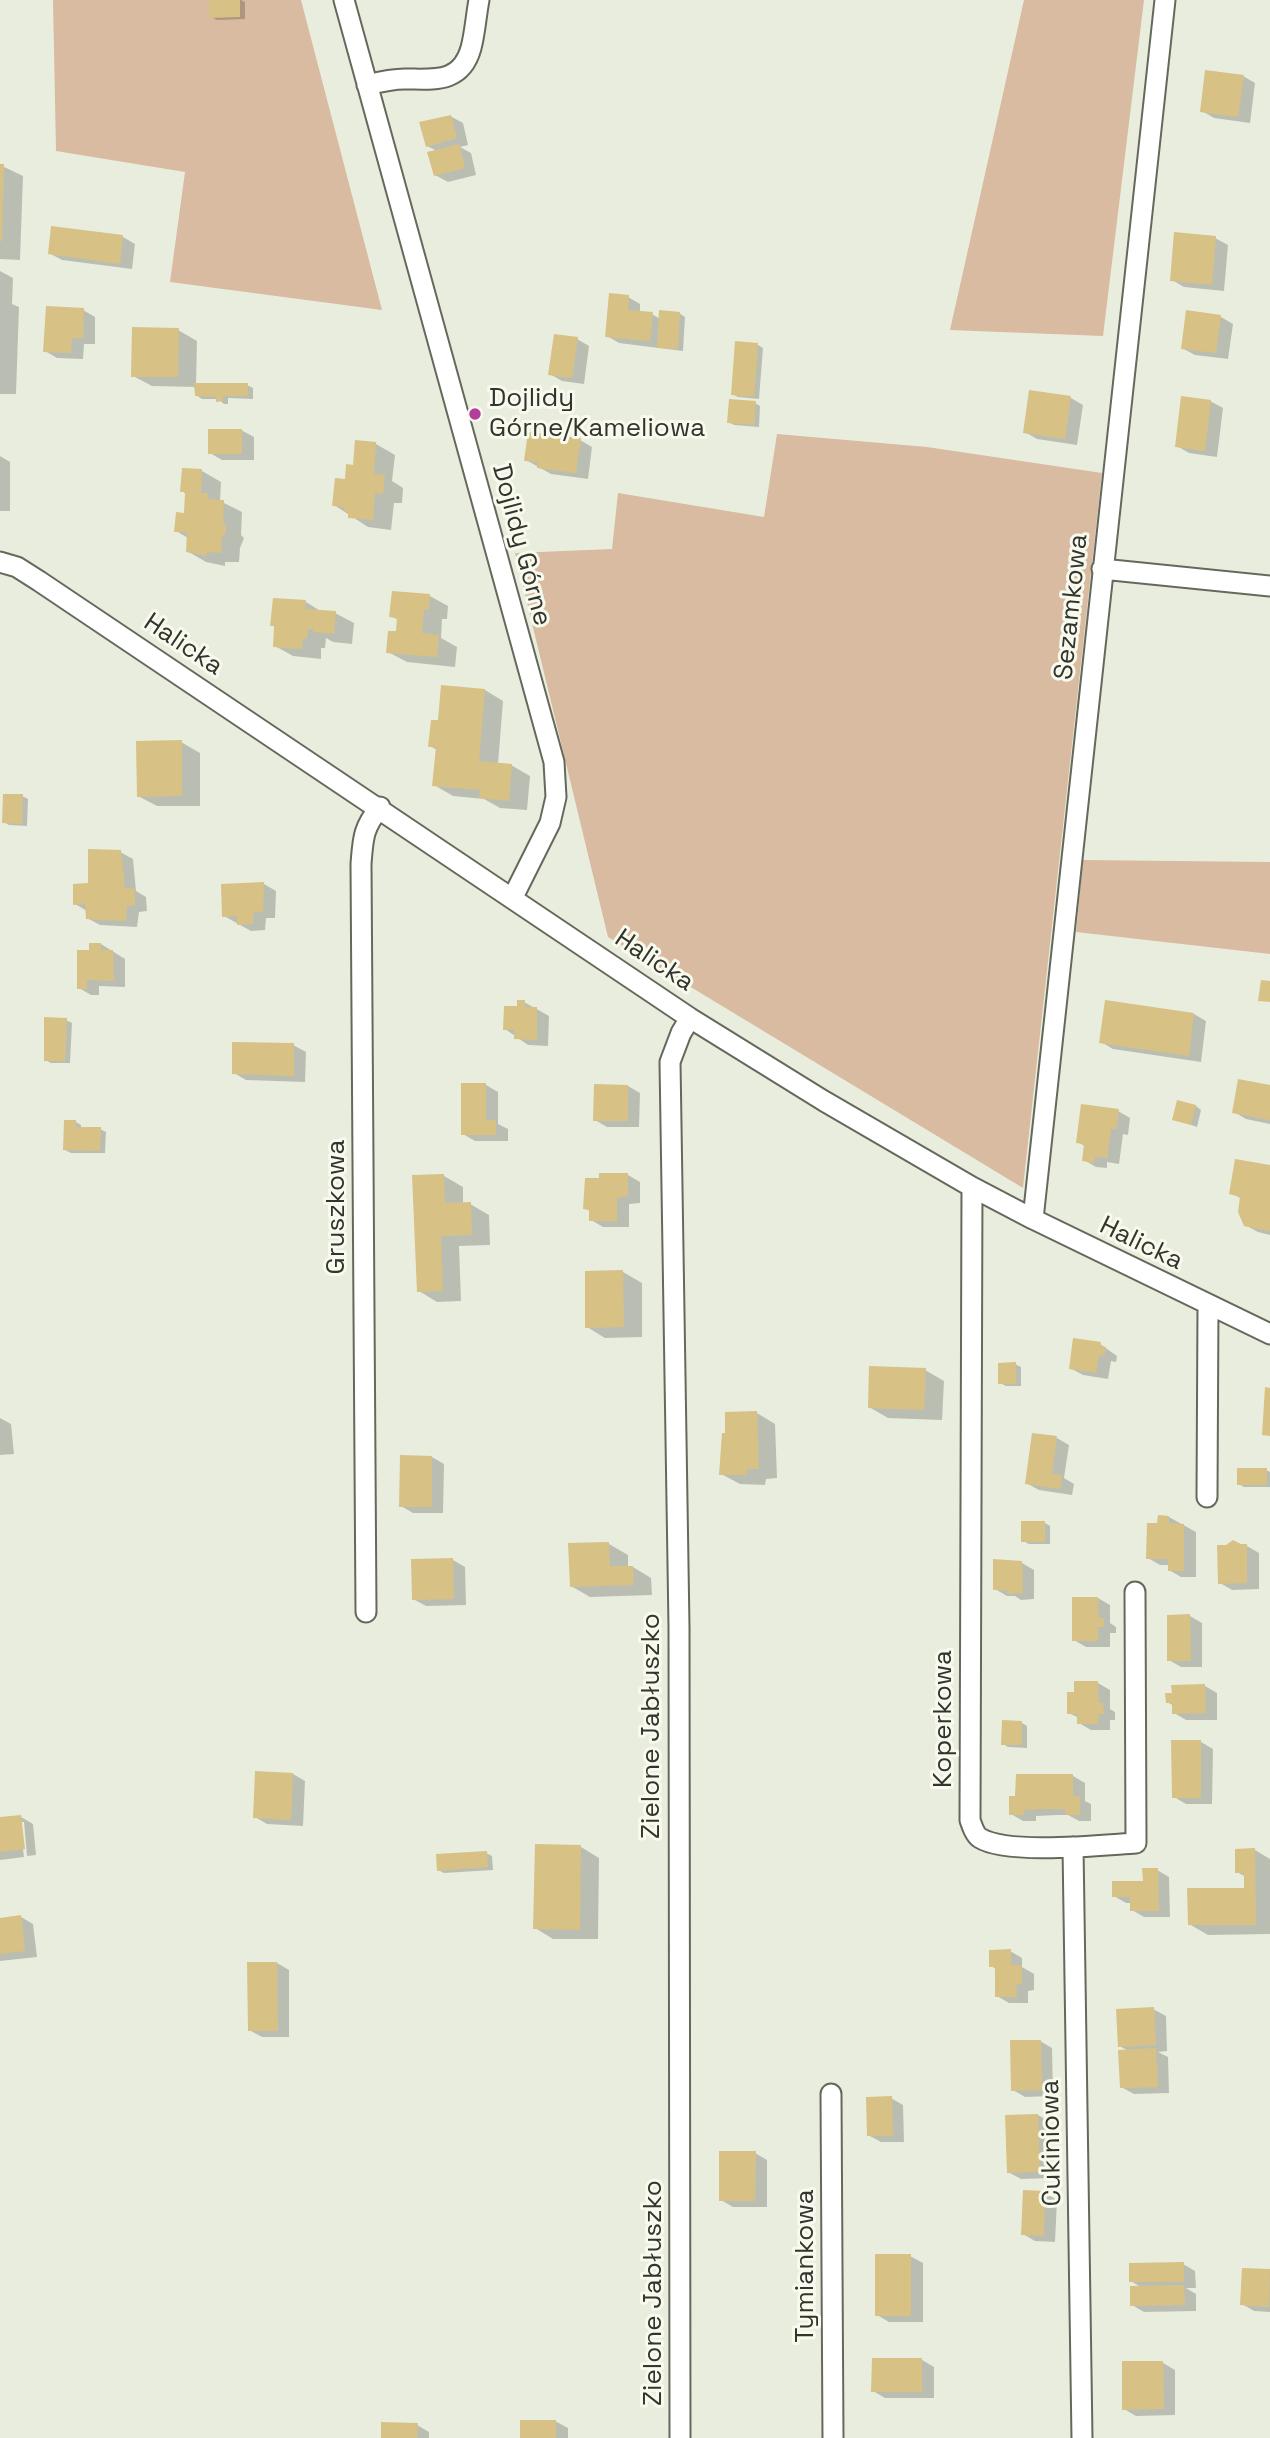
<!DOCTYPE html>
<html>
<head>
<meta charset="utf-8">
<style>
  body { margin:0 }
  canvas { display:block; background:#e9edde }
</style>
</head>
<body>
<canvas width="1270" height="2438"></canvas>
<script>
const c = document.querySelector('canvas').getContext('2d');
c.lineJoin = 'round';
function paint(path, color) { c.fillStyle = color; c.fill(path, 'evenodd'); }
function trace(path, color, width, dash) { c.strokeStyle = color; c.lineWidth = width; c.lineCap = dash ? 'butt' : 'round'; c.setLineDash(dash || []); c.stroke(path); }
function label(font, color, halo, rows, align = 'center') {
  c.font = font + ' "Space Grotesk",sans-serif'; c.lineWidth = 6; c.setLineDash([]); c.textBaseline = 'middle'; c.strokeStyle = halo; c.fillStyle = color; for (const [text, x, y, turn = 0] of rows) {
    c.save(); c.translate(x, y); c.rotate((+turn || 0) * Math.PI / 180); c.textAlign = isNaN(turn) ? turn : align; if (halo) c.strokeText(text, 0, 0); c.fillText(text, 0, 0); c.restore();
  }
}
paint(new Path2D(`
  M53 0H301L382 310 170 282 185 172 56 151Z
  M1024 0H1144L1103 336 950 330Z
  M777 434 927 447 1102 473 1023 1188 608 937 515 553 612 549 618 493 764 517Z
  M1083 860 1270 862V954L1076 932Z`), '#d9bba1');
paint(new Path2D(`
  M211 0H241L245 2V19L217 20 211 17Z
  M1243 76 1255 83 1250 123 1214 118 1202 111Z
  M450 116 463 123 468 145 460 147 471 153 476 175 448 182 435 175 437 151 427 146Z
  M0 165 23 176 20 260 0 259Z
  M53 228 123 237 135 244 132 269 62 260 49 253Z
  M1215 238 1228 245 1224 291 1184 287 1172 280Z
  M0 271 13 278 12 304 19 307 16 394H0Z
  M628 297 640 304V313L652 314 660 319 679 313 685 317 683 351 619 343 607 336Z
  M83 310 95 317V344H84L83 359 57 358 45 351Z
  M1221 317 1233 324 1228 359 1195 355 1182 348Z
  M178 330 197 341 196 385H247L253 388V399L228 398V404H224L218 399H202L196 395V387L152 386 133 376Z
  M577 339 589 346 584 384 562 381 550 374Z
  M736 343 758 345 763 348 759 399 738 397 732 394Z
  M1071 398 1083 405 1077 445 1037 439 1025 432Z
  M1210 401 1223 408 1217 457 1189 453 1177 446Z
  M755 403 760 406 759 427 734 425 729 422Z
  M241 430 254 437V460H222L210 453Z
  M580 440 592 447 588 479 551 474 526 460Z
  M356 442 376 444 395 455 392 481 403 488 402 503H394L391 530 368 527 334 505 354 467Z
  M0 456 10 462V511H0Z
  M202 471 221 482 220 501 242 512 241 535 244 538 240 548 239 562H225V566L206 562 187 551 188 538 176 531 185 514 186 494 182 491Z
  M430 596 448 606 447 619H442L441 638 457 647 455 667 407 662 388 652 397 633 398 620 391 616Z
  M306 602 322 612 335 613 354 623 352 644 333 642 326 638 325 648H321V659L293 656 275 646Z
  M485 690 503 701 498 764 511 765 530 776 527 810 500 808 484 799 453 796 434 785 437 750 430 746 440 722Z
  M181 742 200 753V806H157L138 796Z
  M22 796 28 799 27 826 9 825 4 822Z
  M120 852 133 859 136 891 146 897 147 911 139 912 137 927 100 925 87 918V911L75 904Z
  M264 884 276 891 275 918H266L265 930 251 931 224 916Z
  M101 944 125 959V987L99 986V995H91L79 988 91 952Z
  M524 1002 549 1016 548 1046 528 1045 505 1029Z
  M1106 1002 1194 1014 1206 1021 1201 1062 1113 1049 1101 1042Z
  M66 1020 72 1023 70 1063H51L45 1060Z
  M293 1045 306 1052 305 1082 246 1080 234 1073Z
  M486 1085 498 1092V1124L508 1129V1141H475L463 1134Z
  M628 1086 640 1093 639 1127H607L595 1120Z
  M1270 1087V1124L1246 1119 1234 1112Z
  M1196 1106 1201 1110 1197 1127 1174 1119Z
  M1118 1111 1130 1118 1128 1135 1123 1134 1119 1164 1107 1162V1168L1096 1167 1084 1160 1086 1147 1078 1142Z
  M76 1122 81 1125V1129H100L106 1132 105 1153H71L65 1150Z
  M1270 1167V1235L1258 1232 1245 1225 1242 1199 1231 1193Z
  M628 1175 640 1182V1203L629 1204V1227H603L591 1220V1212L585 1208Z
  M444 1176 463 1187V1204H470L489 1215 490 1245 459 1246 461 1301 437 1302 419 1291Z
  M623 1272 642 1283V1337L605 1338 587 1327Z
  M1100 1344 1117 1356 1116 1362 1111 1361 1108 1379 1083 1375 1070 1368Z
  M1015 1364 1021 1367V1386H1006L1000 1383Z
  M925 1370 944 1381 942 1420 888 1418 869 1407Z
  M757 1413 775 1424 777 1478 766 1479 765 1485 740 1484 721 1474 727 1435Z
  M0 1418 11 1424 14 1454 0 1455Z
  M1057 1438 1069 1445 1064 1478 1074 1484 1072 1495 1039 1490 1026 1483Z
  M432 1457 444 1464 443 1513H413L401 1506Z
  M1266 1470 1270 1472V1487H1244L1239 1484Z
  M1169 1517 1196 1532V1577H1181L1169 1570V1565H1160L1148 1558 1159 1525Z
  M1045 1523 1050 1526V1544H1029L1023 1541Z
  M609 1544 628 1555V1567H633L651 1578 652 1595 590 1597 571 1586Z
  M1247 1546 1259 1553V1589L1232 1590 1220 1583Z
  M453 1560 465 1567 466 1605 426 1606 413 1599Z
  M1022 1563 1034 1570V1599L1021 1600 1015 1596H1007L995 1589Z
  M1098 1598 1110 1605V1623L1116 1627V1633H1110V1647H1086L1074 1640Z
  M1190 1616 1202 1623V1667H1181L1169 1660Z
  M1098 1683 1110 1690V1709L1115 1712V1720H1110V1730H1091L1079 1723V1718L1069 1713 1076 1693Z
  M1205 1686 1217 1693V1720H1186L1174 1713V1706L1167 1702Z
  M1022 1723 1027 1726V1748L1008 1747 1003 1744Z
  M1201 1742 1213 1749 1212 1804H1186L1174 1797Z
  M293 1774 305 1781 303 1826 267 1824 255 1817Z
  M1073 1776 1085 1783V1801L1091 1804V1821H1079L1068 1815H1058L1036 1816V1821H1023L1011 1814Z
  M21 1817 33 1824 36 1855 27 1856 24 1822H20L24 1857 0 1860V1819Z
  M581 1847 599 1858 598 1939H553L535 1928Z
  M1255 1850 1270 1859V1934L1208 1935 1189 1924 1245 1890 1246 1877 1237 1872Z
  M486 1853 492 1856 493 1870 444 1873 438 1870Z
  M1157 1870 1169 1877 1170 1917H1144L1132 1910 1131 1903H1126L1114 1896 1144 1882Z
  M21 1917 33 1924 37 1957 0 1961V1920Z
  M1010 1951 1022 1958V1967L1034 1974V1990L1028 1991V2003H1009L997 1996 996 1969 991 1966Z
  M277 1963 289 1970V2037H262L249 2030Z
  M1153 2009 1166 2016 1167 2051 1158 2052 1168 2057 1169 2093 1134 2094 1121 2087 1129 2051 1119 2046Z
  M1040 2041 1052 2048 1053 2096 1025 2097 1013 2090Z
  M891 2098 903 2105 904 2142H881L868 2135Z
  M1038 2115 1050 2122 1052 2178 1021 2179 1008 2172Z
  M755 2153 767 2160V2207H733L721 2200Z
  M1045 2193 1057 2200 1055 2242 1035 2241 1023 2234Z
  M910 2256 923 2263V2322H889L877 2315Z
  M1183 2264 1195 2271 1196 2288H1186L1196 2294V2311L1144 2312 1132 2305 1142 2288 1131 2281Z
  M1244 2270 1270 2271V2312L1254 2311 1242 2304Z
  M922 2360 934 2367V2398H885L873 2391Z
  M1163 2363 1175 2370V2415L1136 2416 1124 2409Z
  M555 2421 568 2428V2438H521Z
  M417 2425 429 2432V2438H383Z`), '#0003');
paint(new Path2D(`
  M209 0H240V17L209 18Z
  M1205 70 1244 75 1238 117 1200 112Z
  M451 115 457 138 426 147 419 122Z
  M459 144 465 168 434 176 427 152Z
  M0 164H4L2 241H0Z
  M51 226 123 235 120 264 48 254Z
  M1174 232 1216 236 1212 285 1170 281Z
  M609 293 629 295 628 310 653 312 650 341 605 337Z
  M46 306 84 308 83 338H72L71 353 43 352Z
  M659 310 680 312 678 349 657 348Z
  M1186 310 1221 315 1216 353 1181 349Z
  M132 327 179 328 178 377H131Z
  M554 334 578 337 572 378 548 375Z
  M735 341 758 343 754 397 731 395Z
  M194 383H248V396H223V401L216 402V397L195 396Z
  M1029 390 1071 396 1065 439 1023 433Z
  M1181 396 1211 400 1205 451 1175 447Z
  M729 399 756 401 754 425 727 423Z
  M208 429H242V454H208Z
  M528 432 581 438 576 473 537 468 538 462 524 461Z
  M355 440 376 442 374 474 385 475 383 494 375 493 373 520 348 518V514L343 507 332 506 335 478 345 479 346 464 353 465Z
  M182 468 202 469 201 493H208V499L224 500 223 522 226 526V532L222 537 221 553 207 552V556L186 552 187 532H174L176 512 184 513 185 492H180Z
  M392 591 430 594 429 610 424 609 422 633 439 635 437 657 386 653 388 631H396L397 618 389 617Z
  M273 598 306 600 305 609 336 611 334 634 313 632V629H308L307 639 303 638 302 649 273 647 274 626H270Z
  M441 685 485 689 479 761 512 764 509 801 479 798 480 790 432 786 436 747H428L431 720H438Z
  M182 740V796L137 797 136 741Z
  M3 794H23L22 824 2 823Z
  M88 849 121 850 125 888 135 889V905L127 906 126 921 86 919 85 904 73 905V884L88 883Z
  M264 882 263 912H254L253 924 237 925V916L222 917 221 884Z
  M89 943H101V950H113L114 981 87 980V989H77V950H89Z
  M1261 980 1270 981V1002L1258 1001Z
  M517 1000H525V1007H537V1040L514 1039V1030H503L504 1006H517Z
  M1105 1000 1194 1013 1189 1056 1099 1043Z
  M44 1017 67 1018 65 1061H44Z
  M232 1042 294 1043V1076L232 1074Z
  M1238 1079 1270 1085V1120L1232 1113Z
  M461 1083H486V1120H496V1135H461Z
  M594 1084 628 1085V1121H593Z
  M1177 1100 1196 1105 1191 1125 1172 1120Z
  M1081 1104 1119 1109 1116 1129H1111L1107 1158 1095 1156V1163L1082 1161 1084 1144 1076 1143Z
  M64 1120H76V1127H101L100 1151 63 1150Z
  M1235 1159 1270 1165V1231L1244 1226 1238 1212 1240 1197 1229 1194Z
  M599 1173H628V1196L617 1198V1221H589V1210L583 1209 585 1178H599Z
  M444 1174 445 1203 471 1202 472 1235 441 1236 443 1291 417 1292 412 1175Z
  M623 1270 624 1327 585 1328V1271Z
  M1073 1338 1101 1342 1100 1346 1106 1347 1104 1356 1099 1355 1096 1373 1069 1369Z
  M1016 1362V1384H998V1363Z
  M869 1366 926 1368 924 1410 868 1408Z
  M1265 1387 1270 1388V1436L1262 1435Z
  M757 1411 759 1469H747V1475H719L722 1433H725V1412Z
  M1032 1433 1057 1436 1052 1474 1062 1475 1060 1489 1025 1484Z
  M400 1455 432 1456V1507H399Z
  M1237 1468H1267V1485H1237Z
  M1158 1515 1169 1516V1523L1184 1524V1571H1168V1559H1146L1147 1523H1157Z
  M1021 1521H1045V1542H1021Z
  M1233 1540 1241 1544H1247V1583L1218 1584 1217 1545H1226Z
  M609 1542 610 1566H633L634 1585 570 1587 568 1543Z
  M453 1558 454 1599 412 1600 411 1559Z
  M993 1559 1022 1561 1023 1593 1007 1594V1590H993Z
  M1072 1597H1098L1099 1618H1104V1627H1098V1641H1072Z
  M1190 1614 1191 1661H1167V1615Z
  M1074 1681H1098L1099 1703H1103L1104 1714H1099L1098 1724H1077V1714H1067V1692H1074Z
  M1205 1684 1206 1713 1172 1714V1703H1166L1165 1693H1172L1171 1685Z
  M1002 1720 1022 1721V1745H1001Z
  M1171 1740H1201V1798H1172Z
  M255 1771 293 1773 291 1820 253 1818Z
  M1016 1774H1073V1796H1080V1815H1065V1809H1044L1024 1810V1815H1009V1796H1015Z
  M21 1815 25 1849 0 1852V1817Z
  M535 1844 581 1845 580 1930 533 1929Z
  M1255 1848 1256 1925H1188L1187 1888H1244V1873H1235V1849Z
  M487 1851 488 1867 437 1871 436 1854Z
  M1142 1868H1158L1159 1911H1130V1897H1112V1881H1143Z
  M21 1915 25 1951 0 1954V1918Z
  M1011 1949V1965H1022V1984L1016 1985 1017 1997H995V1967H989V1950Z
  M247 1962H277L278 2031H248Z
  M1154 2007 1156 2045 1118 2047 1116 2009Z
  M1010 2040H1041L1042 2090 1011 2091Z
  M1156 2048 1158 2087 1120 2088 1118 2050Z
  M892 2096 893 2136H867L866 2097Z
  M1038 2114 1040 2172 1007 2173 1005 2115Z
  M719 2151H756L755 2201H719Z
  M1023 2190 1045 2191 1044 2236 1021 2235Z
  M875 2254H911V2316H875Z
  M1184 2262V2282H1129V2263Z
  M1242 2268 1270 2269 1269 2307 1240 2305Z
  M1184 2285 1185 2305 1130 2306V2286Z
  M872 2358H922V2392H871Z
  M1122 2361H1163L1164 2409 1122 2410Z
  M520 2420H556V2438H520Z
  M381 2422 418 2423 417 2438H381Z`), '#d7c185');
const minor = new Path2D(`
  M344 0 554 762 556 797 550 823 513 897
  M367 85C379 82 392 79 405 79 433 79 461 84 471 48 475 33 476 16 479 0
  M0 562 17 567 39 581 690 1018 824 1101 972 1187 1033 1219 1270 1334
  M1102 569 1270 586
  M972 1187 970 1820C972 1826 975 1835 980 1838 1007 1855 1102 1845 1136 1843L1135 1592
  M1033 1219 1165 0
  M1207 1497 1208 1305
  M366 1612 361 864C363 838 363 828 380 807
  M1073 1847 1082 2438
  M831 2094 833 2438
  M680 2438 679 1627 670 1062 681 1033 690 1018`);
trace(minor, '#65695c', 23);
trace(minor, '#fff', 19);
for (const [x, y, r, color] of [
  [475,414,7,"#b23f99"]
]) { const dot = new Path2D(); dot.arc(x, y, r, 0, 2 * Math.PI); c.fillStyle = color; c.fill(dot); trace(dot, '#f7faec', 2.5); }
label('26px', '#32342e', '#f7faec', [
  ["Dojlidy",489,399],
  ["Górne/Kameliowa",489,429]
], 'left');
label('26px', '#32342e', '#f7faec', [
  ["Dojlidy Górne",521,545,75],
  ["Sezamkowa",1072,607,-84],
  ["Halicka",183,645,34],
  ["Halicka",654,961,34],
  ["Gruszkowa",337,1207,-90],
  ["Halicka",1141,1244,26],
  ["Koperkowa",944,1719,-90],
  ["Zielone Jabłuszko",652,1726,-90],
  ["Cukiniowa",1052,2143,-91],
  ["Tymiankowa",806,2266,-90],
  ["Zielone Jabłuszko",654,2293,-90]
]);
</script>
</body>
</html>
